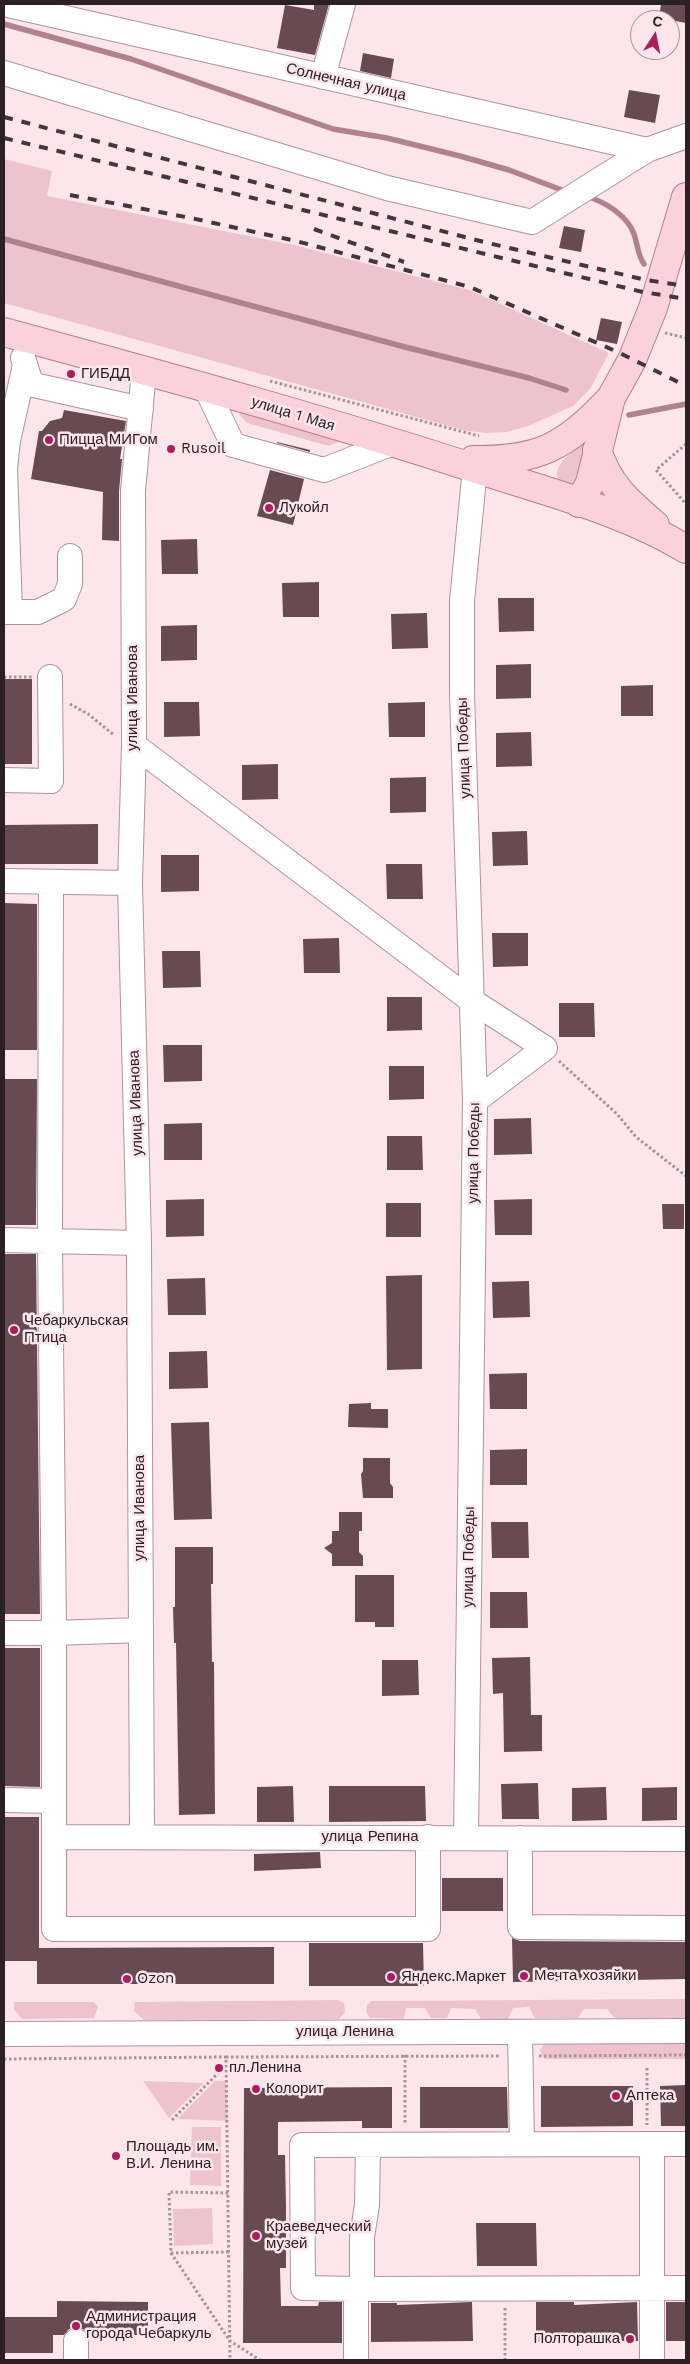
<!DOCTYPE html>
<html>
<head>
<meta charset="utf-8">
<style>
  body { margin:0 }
  #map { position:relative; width:690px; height:2364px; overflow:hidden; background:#fce6ec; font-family:"Work Sans",sans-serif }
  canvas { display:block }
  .frame { position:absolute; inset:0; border:5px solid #2d2024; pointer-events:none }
  .north { position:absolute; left:630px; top:10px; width:50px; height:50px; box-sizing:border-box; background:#fce6ec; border:1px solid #a9979c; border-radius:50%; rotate:11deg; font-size:14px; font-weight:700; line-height:20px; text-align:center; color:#2d2024 }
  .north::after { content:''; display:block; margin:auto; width:18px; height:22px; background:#aa1e5f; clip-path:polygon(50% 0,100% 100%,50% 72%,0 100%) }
</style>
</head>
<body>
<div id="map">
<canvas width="690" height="2364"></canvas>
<div class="frame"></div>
<div class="north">С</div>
</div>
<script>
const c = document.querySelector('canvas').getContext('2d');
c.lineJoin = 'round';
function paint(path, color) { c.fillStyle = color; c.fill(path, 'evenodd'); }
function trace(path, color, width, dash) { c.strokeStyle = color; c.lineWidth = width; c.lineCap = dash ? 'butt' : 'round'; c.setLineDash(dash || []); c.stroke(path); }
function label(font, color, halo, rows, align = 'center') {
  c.font = font + ' "Work Sans",sans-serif'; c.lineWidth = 5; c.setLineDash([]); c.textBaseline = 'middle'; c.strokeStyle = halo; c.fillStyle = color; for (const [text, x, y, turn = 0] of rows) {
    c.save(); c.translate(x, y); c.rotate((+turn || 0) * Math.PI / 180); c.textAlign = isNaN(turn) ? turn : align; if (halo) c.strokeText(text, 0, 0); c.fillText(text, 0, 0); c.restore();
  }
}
paint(new Path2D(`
  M4 159 52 171 47 196 294 245 469 290 609 353 590 389 573 406 528 426 507 432 488 433 467 431 4 303Z
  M241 408 340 436 338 442 329 446 247 423 239 414Z
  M584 441 582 476 575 484C568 484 562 485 558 478 552 465 576 449 584 441Z
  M686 1999V2018H615L607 2009H584L578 2018H535L529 2007 513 2008 508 2019H481L475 2009 451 2008 447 2018H431L425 2008H406L404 2019 370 2018 366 2012 367 2005 372 2001Z
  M338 2000 344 2003 345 2012 339 2019 144 2020 134 2011 135 2002Z
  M14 2002H94L98 2007 94 2018 22 2019 14 2009Z
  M545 2043H686V2059H544L540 2050Z
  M143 2081 204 2083 169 2118Z
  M215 2081H226L228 2121 177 2119Z
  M192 2127H221V2186L190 2185Z
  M212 2208 213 2244 174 2246 173 2209Z`), '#edc3cf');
trace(new Path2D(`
  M4 24 131 59 333 129 387 138 460 156 509 170 567 192
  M586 196C605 202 627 215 634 234 638 245 637 254 644 264
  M4 239 405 347 529 378 566 390
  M629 415 686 404`), '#b08290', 5.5);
paint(new Path2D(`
  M314 4H329L315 55 277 48 285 5 314 10Z
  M661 4H686V23L659 18Z
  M363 53 394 59 391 78 360 71Z
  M629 90 660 95 655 123 624 117Z
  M564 226 585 230 581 252 559 248Z
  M601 318 622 322 617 344 596 340Z
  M64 410 126 421 120 459H122L119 491V541L102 540 103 492 31 479 39 431H42L50 421 62 418Z
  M277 442 310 450V452L277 443Z
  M270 470 304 479 293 525 257 516Z
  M197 539 198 574H162L161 540Z
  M319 582V617H283L282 583Z
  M498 598H534V631L499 632Z
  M427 613 428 648 392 649 391 614Z
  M197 625V660L161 661V626Z
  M531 664V698L496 699V665Z
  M4 679H32V764H4Z
  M653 685V716H621V686Z
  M164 702H199L200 736 164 737Z
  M425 702V737H389L388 703Z
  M531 732 532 766 496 767V733Z
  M278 764V799L242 800V765Z
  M426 777V812L390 813V778Z
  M98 824V864H4V825Z
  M527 831 528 865 493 866 492 832Z
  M161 855H199V891L161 892Z
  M386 864H422L423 899H387Z
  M4 903 37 904V1050H4Z
  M492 933H528V966L493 967Z
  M339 938 340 973H304L303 939Z
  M162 951H200L201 987 163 988Z
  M387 997H422V1030L387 1031Z
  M559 1003H594L595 1037H559Z
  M163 1045H202V1081L164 1082Z
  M389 1066H424V1099L389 1100Z
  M4 1079H37L36 1225H4Z
  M531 1118 532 1154 494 1155V1119Z
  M202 1123V1160H164V1124Z
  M387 1136H422L423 1170H387Z
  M204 1199V1236L166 1237V1200Z
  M532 1199V1235H495L494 1200Z
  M386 1203H421V1237H386Z
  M662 1204H684V1229H663Z
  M4 1254H36L40 1614H4Z
  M422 1275V1369L387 1370 386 1276Z
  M205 1278 206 1315H168L167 1279Z
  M529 1281 530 1317 493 1318 492 1282Z
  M207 1351 208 1388 169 1389V1352Z
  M527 1373V1409H490L489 1374Z
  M371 1403V1409H388V1428L348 1427 349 1404Z
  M209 1422 212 1519 174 1520 171 1423Z
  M527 1449V1485H490V1450Z
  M363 1458H390V1483L393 1487V1498H363L361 1474 363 1471Z
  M339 1512H362V1531H359V1552L363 1556V1566H332V1554L324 1548 332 1543V1531H339Z
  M491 1522H528L529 1558H492Z
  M175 1547H213V1584H211L212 1662H214L215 1814 179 1815 176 1643H174L173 1607H175Z
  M355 1575H394V1627H375V1622H355Z
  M490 1592H527L528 1628H490Z
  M5 1648H40V1787L5 1786Z
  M530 1657 531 1715H542V1751L504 1752 503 1693 493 1694 492 1658Z
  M382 1660H418L419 1695 382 1696Z
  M538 1783 539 1819H502L501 1784Z
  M293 1786 294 1822H257V1787Z
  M329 1786H425L426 1821 329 1822Z
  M606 1787 607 1820 572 1821V1788Z
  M677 1787V1820L642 1821V1788Z
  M4 1817H39V1948L274 1947V1984H37V1961H4Z
  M320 1852 321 1868 254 1871V1854Z
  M442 1878H503V1911H442Z
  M512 1938 520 1941 686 1942V1979L513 1982Z
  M309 1943H423L424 1986H309Z
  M686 2085V2126H661L660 2086Z
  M541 2086H633V2126L541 2127Z
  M392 2087V2128H362V2121L278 2122V2155H285L286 2208V2268H280L281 2306H318L319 2302H342V2343H243L244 2088Z
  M420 2087H507L508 2128H420Z
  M476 2223H536L537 2266H477Z
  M57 2301 148 2302V2335H88L83 2329 76 2327 69 2329 64 2335H53V2353H4V2317H57Z
  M472 2302 473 2341 371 2342V2303H397V2305Z
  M536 2302H574V2305L637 2302 638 2341 536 2342Z
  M666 2302H686V2341H666Z`), '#684a53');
const minor = new Path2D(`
  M4 4 647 150 686 136
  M4 73 387 188 532 222 647 150
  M323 77 343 4
  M23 358 30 380 34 385 141 409
  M206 388 233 445 324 470 393 443
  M10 611 5 468 8 441 25 365
  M4 612H38L64 599 70 584V556
  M134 745 472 1001 545 1048 475 1101
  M4 780 51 781 50 677
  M4 881 130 883
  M51 882 50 1241 54 1633 141 1630
  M4 1240 139 1243
  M4 1633H54V1801
  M4 1800 54 1801V1929H428V1837
  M142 1836 139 1243 130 883 134 745 133 491 144 371
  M54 1837 686 1839
  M466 1838 475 1101 462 693V601L475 468
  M520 1838V1927L686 1928
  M520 2032 522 2144
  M4 2034 686 2031
  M652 2144H686
  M356 2289 686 2288
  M362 2289V2237L367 2205 368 2145
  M76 2341V2360
  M356 2360V2289L303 2288 302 2145 652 2144V2360`);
const major = new Path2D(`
  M4 332C165 376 327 420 486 472 552 493 627 513 686 549
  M597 450C609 486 627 501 655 525
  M473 460C539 461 565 447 610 399
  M579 503 590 483 611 398 632 360 653 308 686 197`);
trace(minor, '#b3929b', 26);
trace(major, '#b27f8f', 30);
trace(new Path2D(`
  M665 333 686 338
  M270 381 479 436
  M686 444 656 470 686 504
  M4 677H32
  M70 704 88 714 114 735
  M559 1061 617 1114 636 1137 686 1176
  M405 2055V2124
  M539 2056 686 2055
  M226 2057 501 2056
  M4 2059 226 2057 230 2360
  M647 2068V2125
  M172 2120 221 2070
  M228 2193 169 2192 171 2253 230 2341 260 2360
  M171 2253 230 2252
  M505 2308V2360`), '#a59398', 3, [2.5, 2.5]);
trace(minor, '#fff', 24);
trace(major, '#fcd1de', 28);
trace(new Path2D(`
  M4 117 484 242 646 280 686 286
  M4 138 643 292 686 299
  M70 195 191 218 296 241 470 287 620 353 686 386
  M314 229 404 262`), '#44363b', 4, [9, 9]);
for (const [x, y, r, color] of [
  [71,374,5,"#aa1e5f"],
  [49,440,5,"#aa1e5f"],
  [171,449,5,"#aa1e5f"],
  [269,508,5,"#aa1e5f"],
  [14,1330,5,"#aa1e5f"],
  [524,1976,5,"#aa1e5f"],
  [391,1977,5,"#aa1e5f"],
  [127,1979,5,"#aa1e5f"],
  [219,2068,5,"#aa1e5f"],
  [256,2089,5,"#aa1e5f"],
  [616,2096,5,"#aa1e5f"],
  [116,2156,5,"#aa1e5f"],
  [256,2236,5,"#aa1e5f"],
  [76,2326,5,"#aa1e5f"],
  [630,2339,5,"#aa1e5f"]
]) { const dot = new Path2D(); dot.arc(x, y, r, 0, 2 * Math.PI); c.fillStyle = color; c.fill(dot); trace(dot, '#fce6ec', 2); }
label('15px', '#2d2024', '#fce6ec', [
  ["Солнечная улица",346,82,13],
  ["улица 1 Мая",293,414,17],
  ["улица Иванова",133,698,-90],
  ["улица Победы",464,748,-92],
  ["улица Иванова",136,1103,-92],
  ["улица Победы",474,1153,-89],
  ["улица Иванова",140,1508,-90],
  ["улица Победы",469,1557,-89],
  ["улица Репина",370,1837],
  ["улица Ленина",345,2032]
]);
label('15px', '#2d2024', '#fce6ec', [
  ["ГИБДД",81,374],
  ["Пицца МИГом",59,440],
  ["Rusoil",181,449],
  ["Лукойл",279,508],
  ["Чебаркульская",24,1321],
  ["Птица",24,1338],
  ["Мечта хозяйки",534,1976],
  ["Яндекс.Маркет",401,1977],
  ["Ozon",137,1979],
  ["пл.Ленина",229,2068],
  ["Колорит",266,2089],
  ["Аптека",626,2096],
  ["Площадь им.",126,2147],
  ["В.И. Ленина",126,2164],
  ["Краеведческий",266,2227],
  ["музей",266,2244],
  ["Администрация",86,2317],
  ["города Чебаркуль",86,2334],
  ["Полторашка",620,2339,"right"]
], 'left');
</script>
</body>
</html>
